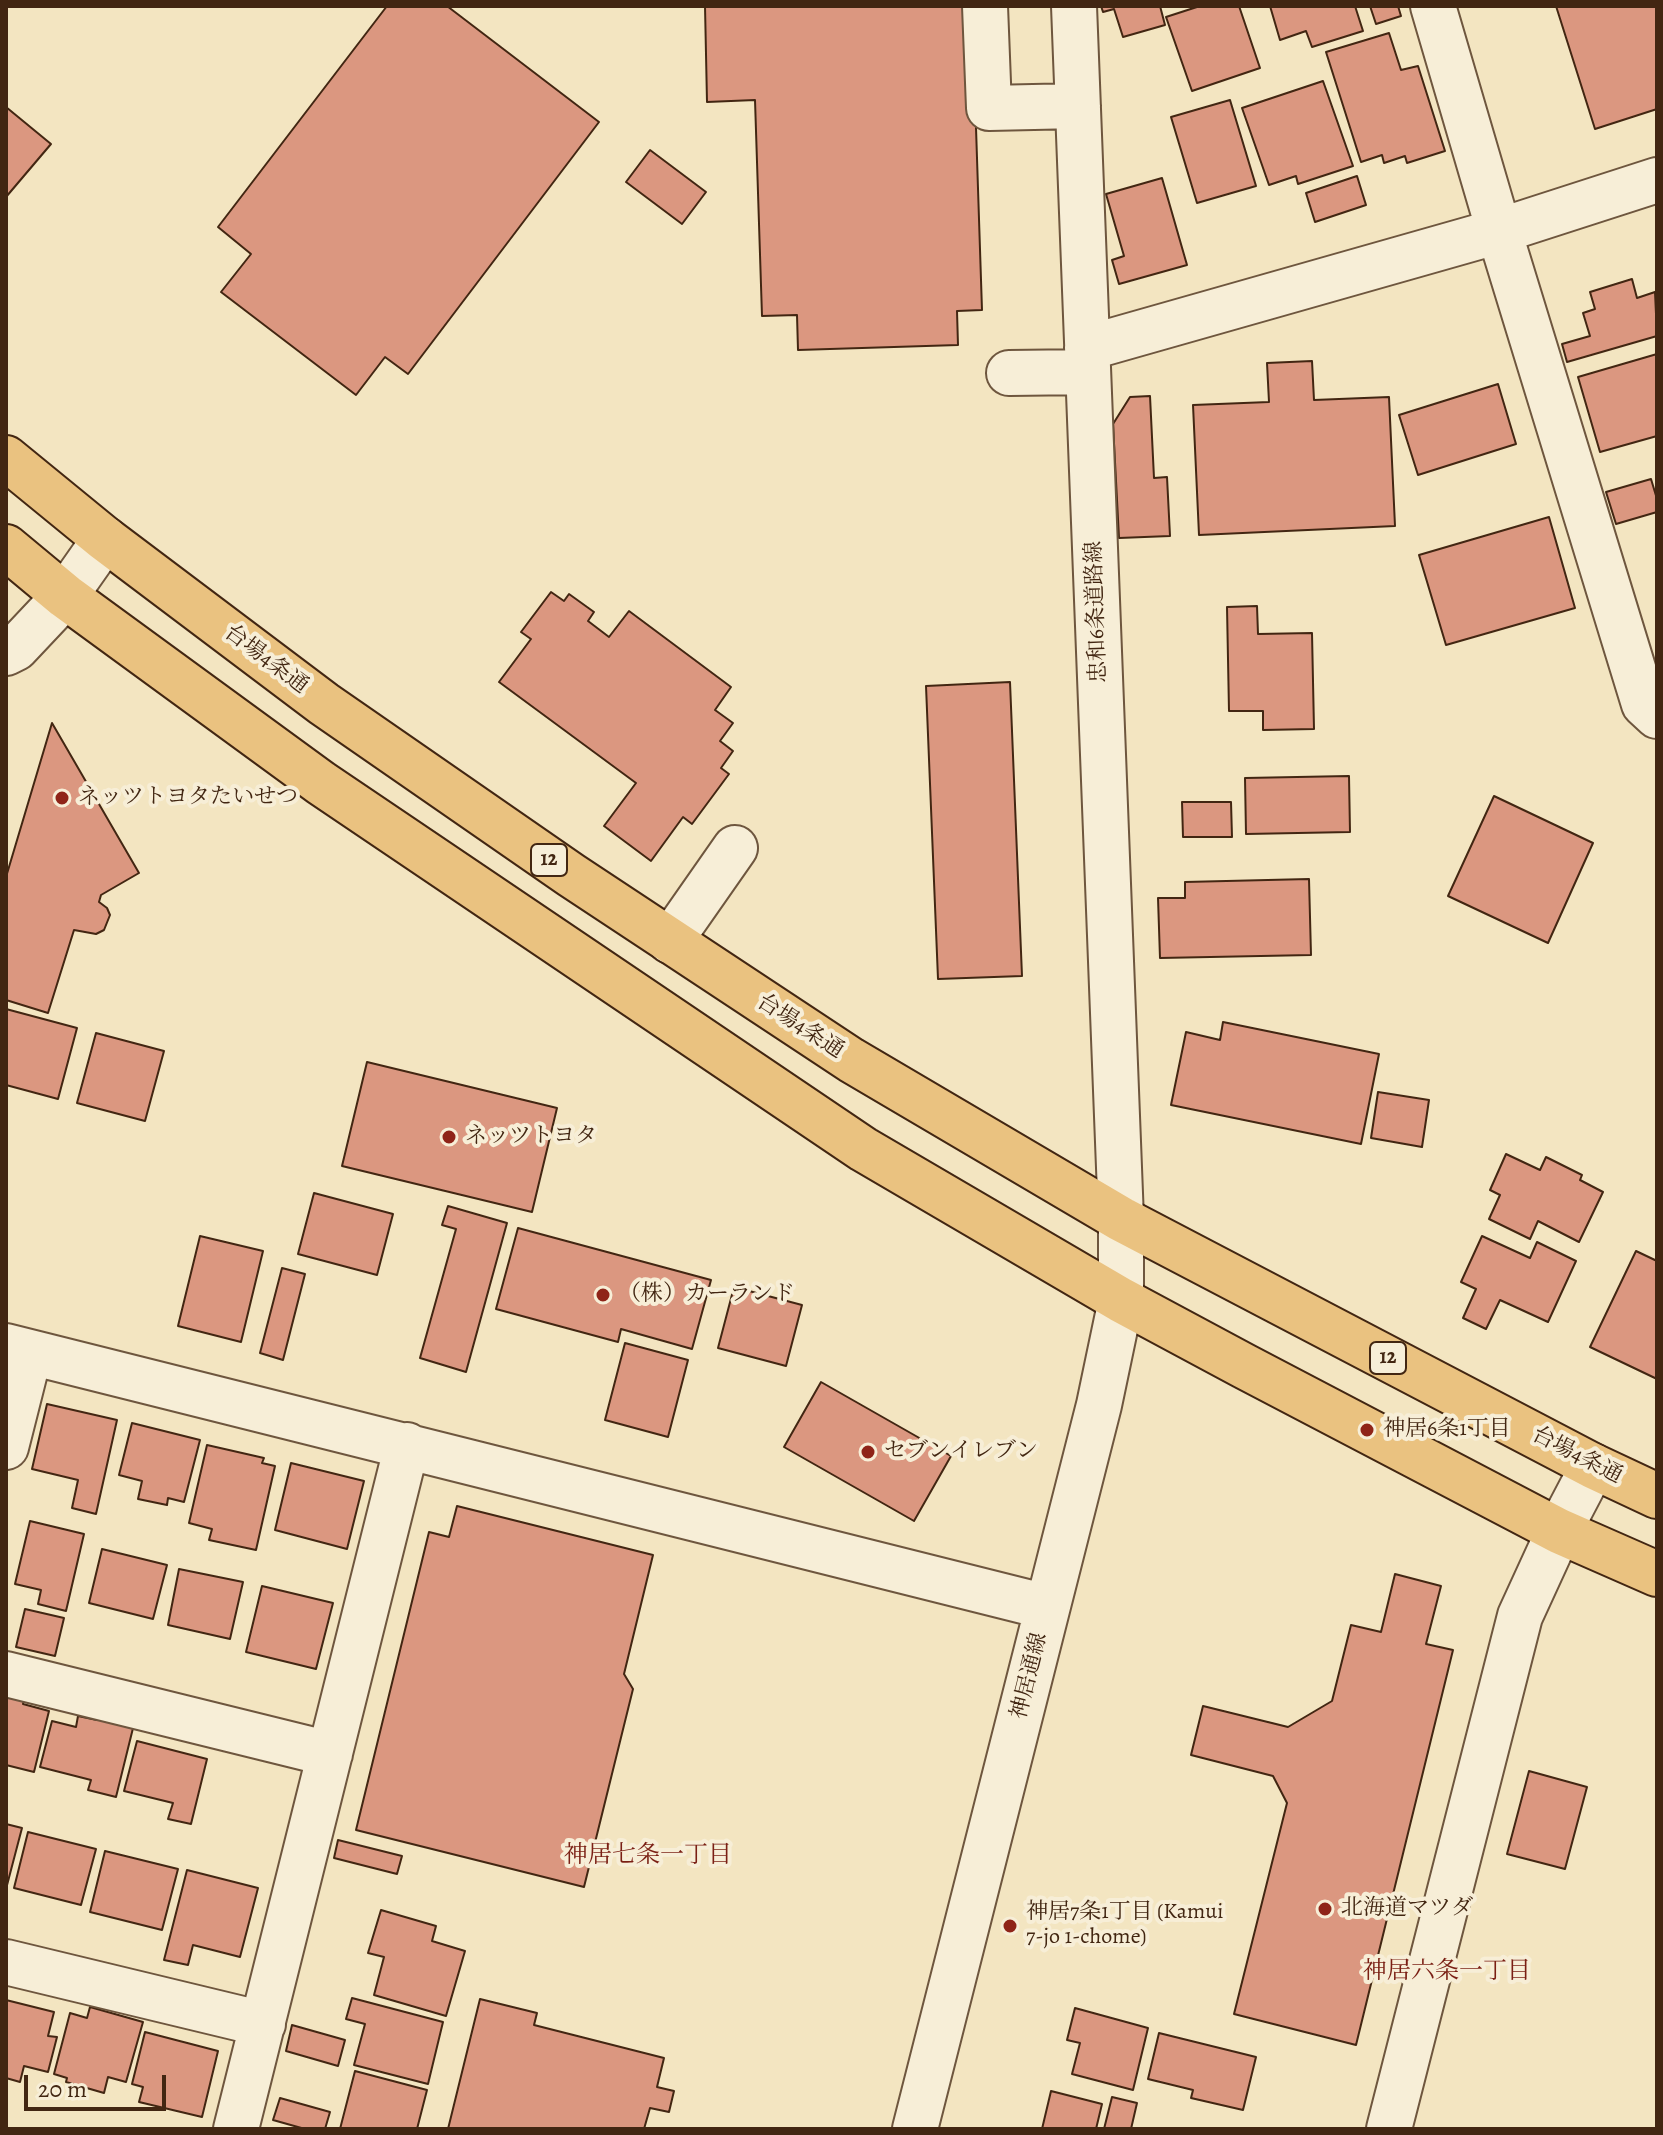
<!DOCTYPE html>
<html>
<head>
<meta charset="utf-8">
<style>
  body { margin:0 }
  #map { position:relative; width:1663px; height:2135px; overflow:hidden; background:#f3e5c1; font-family:Alegreya,serif }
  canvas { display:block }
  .frame { position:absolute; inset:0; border:8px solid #422612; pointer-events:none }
  .scale { position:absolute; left:24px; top:2075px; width:142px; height:36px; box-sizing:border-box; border:4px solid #422612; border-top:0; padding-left:10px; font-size:24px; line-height:28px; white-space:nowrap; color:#422612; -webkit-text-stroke:6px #f7eed7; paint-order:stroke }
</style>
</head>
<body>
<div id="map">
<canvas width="1663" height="2135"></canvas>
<div class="frame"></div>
<div class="scale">20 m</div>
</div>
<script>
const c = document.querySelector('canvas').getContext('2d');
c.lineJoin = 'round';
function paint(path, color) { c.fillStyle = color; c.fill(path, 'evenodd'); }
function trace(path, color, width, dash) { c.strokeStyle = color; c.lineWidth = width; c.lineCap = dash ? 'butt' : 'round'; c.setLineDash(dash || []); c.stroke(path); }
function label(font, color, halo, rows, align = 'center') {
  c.font = font + ' Alegreya,"Noto Serif JP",serif'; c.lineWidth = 8; c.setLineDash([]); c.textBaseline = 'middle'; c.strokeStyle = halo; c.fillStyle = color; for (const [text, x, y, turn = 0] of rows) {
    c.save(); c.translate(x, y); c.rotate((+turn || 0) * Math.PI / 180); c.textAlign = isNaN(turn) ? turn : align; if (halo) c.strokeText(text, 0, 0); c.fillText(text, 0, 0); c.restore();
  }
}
const building = new Path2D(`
  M387 6H447L599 122 408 374 385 357 356 395 221 292 251 254 218 227Z
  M705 6H972L982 310 957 311 958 345 798 350 797 315 762 316 755 100 707 102Z
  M1101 6H1160L1165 25 1123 37 1114 9 1103 12Z
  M1200 6H1239L1260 68 1192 91 1166 17Z
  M1270 6H1355L1363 31 1312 47 1306 31 1280 40Z
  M1370 6H1398L1401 16 1376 24Z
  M1556 6H1657V109L1595 129Z
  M1389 33 1401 70 1418 66 1445 151 1407 163 1405 156 1384 163 1382 155 1361 162 1326 52Z
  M1323 81 1353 166 1298 184 1296 176 1269 185 1242 108Z
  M1230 100 1256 186 1197 203 1171 117Z
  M6 107 51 144 6 197Z
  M650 150 706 192 682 224 626 182Z
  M1357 176 1366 205 1315 222 1306 193Z
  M1162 178 1187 265 1119 284 1112 260 1124 256 1106 194Z
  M1632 279 1637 298 1655 292 1657 336 1567 362 1562 344 1590 336 1583 313 1595 309 1590 292Z
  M1657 354V436L1600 452 1578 377Z
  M1312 361 1314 400 1389 397 1395 526 1199 535 1193 405 1269 402 1267 363Z
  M1498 384 1516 444 1418 475 1399 415Z
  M1150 396 1154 478 1167 477 1170 536 1119 538 1113 424 1130 397Z
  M1651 479 1657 499V512L1616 524 1606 492Z
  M1549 517 1575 608 1446 645 1419 555Z
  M551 592 564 601 569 594 594 612 588 621 609 637 629 611 731 687 715 710 733 723 720 741 733 751 721 768 729 774 692 824 683 817 651 861 604 826 636 783 499 682 531 639 521 632Z
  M1257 606 1258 634 1312 633 1314 729 1263 730V711H1229L1227 607Z
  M1010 682 1022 976 938 979 926 686Z
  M52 723 139 873 101 895 99 902 107 908 110 915 104 930 96 934 74 930 48 1013 6 1000V877Z
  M1349 776 1350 832 1246 834 1245 778Z
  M1494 796 1593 843 1548 943 1448 896Z
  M1182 802H1231L1232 837H1183Z
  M1309 879 1311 955 1160 958 1158 898H1185V882Z
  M6 1009 77 1028 58 1099 6 1085Z
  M1223 1022 1379 1054 1361 1144 1171 1105 1186 1032 1220 1040Z
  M96 1033 164 1051 145 1121 77 1103Z
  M367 1062 557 1108 532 1212 342 1166Z
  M1378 1092 1429 1100 1422 1147 1371 1138Z
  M1506 1154 1540 1170 1546 1157 1582 1175 1580 1180 1603 1192 1579 1242 1538 1221 1530 1239 1489 1219 1500 1195 1490 1190Z
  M314 1193 393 1214 377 1275 298 1254Z
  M448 1206 507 1223 466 1372 420 1358 456 1229 442 1225Z
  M518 1228 711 1280 692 1349 621 1329 618 1342 496 1309Z
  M200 1236 263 1251 241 1342 178 1326Z
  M1482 1236 1530 1258 1537 1242 1576 1261 1548 1322 1500 1300 1486 1329 1463 1318 1476 1289 1461 1282Z
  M1636 1251 1657 1261V1379L1590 1347Z
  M282 1268 305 1274 283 1360 260 1353Z
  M734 1287 802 1305 786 1366 718 1348Z
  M625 1343 688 1360 668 1437 605 1420Z
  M821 1382 951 1456 914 1521 784 1447Z
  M47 1404 117 1420 96 1514 72 1508 78 1480 32 1469Z
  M132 1423 200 1440 184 1502 168 1498 167 1505 138 1499 142 1481 119 1475Z
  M207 1445 264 1458 262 1463 275 1466 256 1550 209 1540 212 1529 189 1523Z
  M291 1463 364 1481 347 1549 275 1530Z
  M457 1506 653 1555 624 1674 633 1689 584 1887 356 1830 429 1532 449 1537Z
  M30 1521 84 1534 66 1611 38 1604 41 1590 15 1584Z
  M102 1549 167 1565 153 1619 89 1603Z
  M179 1569 243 1582 230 1639 168 1625Z
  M1395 1574 1441 1586 1426 1644 1453 1650 1356 2045 1234 2014 1287 1803 1273 1776 1191 1755 1203 1706 1288 1727 1332 1701 1351 1625 1381 1632Z
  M262 1586 333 1603 316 1669 246 1652Z
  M25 1609 64 1618 55 1656 16 1647Z
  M6 1692 25 1697 23 1704 49 1711 34 1772 6 1765Z
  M99 1711 135 1720 116 1797 88 1790 91 1780 40 1767 52 1721 76 1727 78 1716 97 1720Z
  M137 1741 207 1759 191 1824 168 1819 173 1803 124 1791Z
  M1529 1771 1587 1787 1565 1869 1507 1854Z
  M6 1824 22 1828 6 1889Z
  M28 1832 96 1849 81 1905 14 1888Z
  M338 1840 402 1856 397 1874 334 1858Z
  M105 1851 178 1869 162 1930 90 1912Z
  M187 1870 258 1888 240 1957 193 1945 188 1965 164 1960Z
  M381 1910 436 1926 432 1941 465 1951 446 2016 374 1995 384 1957 368 1953Z
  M352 1998 443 2022 428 2084 354 2065 365 2024 346 2019Z
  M480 1999 537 2013 534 2025 664 2058 657 2087 674 2091 669 2112 650 2108 644 2129H448Z
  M6 2000 54 2012 48 2036 57 2037 48 2072 24 2066 20 2082 6 2078Z
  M90 2007 143 2022 126 2082 108 2077 104 2093 66 2082 67 2078 54 2074 70 2013 87 2018Z
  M1075 2008 1148 2028 1133 2090 1072 2074 1080 2043 1067 2040Z
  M292 2025 345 2040 338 2066 286 2051Z
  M145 2032 218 2051 202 2117 139 2102 143 2087 132 2084Z
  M1159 2033 1256 2057 1243 2110 1191 2098 1193 2090 1148 2079Z
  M355 2071 427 2090 417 2129H340Z
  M1051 2091 1102 2104 1096 2129H1042Z
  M1112 2097 1137 2103 1131 2129H1104Z
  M280 2098 330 2112 325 2129H305L273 2120Z`);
paint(building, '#db9780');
trace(building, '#422612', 2);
const minor = new Path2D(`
  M985 6 989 108 1078 106
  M1433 6 1499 231 1644 704 1657 716
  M1087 348 1499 231 1657 180
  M1009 373 1088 372
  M6 653 16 648 65 596 105 539
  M670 941 735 848
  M6 1346 1047 1607
  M6 1447 30 1352
  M6 1674 330 1754
  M6 1962 263 2024
  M236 2129 407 1445
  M915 2129 1099 1405 1121 1300V1219L1074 6
  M1389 2129 1520 1616 1559 1531 1593 1466`);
const highway = new Path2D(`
  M6 458 105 539 324 704 571 875 851 1060 1121 1219 1593 1466 1657 1496
  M6 547 65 596 321 783 863 1149 1121 1300 1244 1366 1559 1531 1657 1574`);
trace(minor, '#6e563e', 48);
trace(highway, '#422612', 48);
trace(minor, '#f7eed7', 44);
trace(highway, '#eac280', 44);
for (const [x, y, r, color] of [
  [62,798,8,"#8f2418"],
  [449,1137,8,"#8f2418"],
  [603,1295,8,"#8f2418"],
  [1367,1430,8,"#8f2418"],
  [868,1452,8,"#8f2418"],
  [1325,1909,8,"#8f2418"],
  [1010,1926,8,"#8f2418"]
]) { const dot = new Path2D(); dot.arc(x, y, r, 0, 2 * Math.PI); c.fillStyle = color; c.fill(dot); trace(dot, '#f7eed7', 3); }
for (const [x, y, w] of [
  [549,860,36],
  [1388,1358,36]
]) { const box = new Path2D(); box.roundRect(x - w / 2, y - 16, w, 32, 6); c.fillStyle = '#f7eed7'; c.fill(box); trace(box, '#422612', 2); }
label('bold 20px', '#422612', null, [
  ["12",549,860],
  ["12",1388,1358]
]);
label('22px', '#422612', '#f7eed7', [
  ["忠和6条道路線",1097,612,-92],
  ["台場4条通",266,660,37],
  ["台場4条通",800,1027,33],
  ["台場4条通",1577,1456,27],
  ["神居通線",1030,1676,-76]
]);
label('22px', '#422612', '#f7eed7', [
  ["ネッツトヨタたいせつ",78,798],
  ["ネッツトヨタ",465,1137],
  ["（株）カーランド",619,1295],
  ["神居6条1丁目",1383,1430],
  ["セブンイレブン",884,1452],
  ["北海道マツダ",1341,1909],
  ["神居7条1丁目 (Kamui",1026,1913],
  ["7-jo 1-chome)",1026,1938]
], 'left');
label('24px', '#7a1f14', '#f7eed7', [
  ["神居七条一丁目",648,1856],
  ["神居六条一丁目",1447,1972]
]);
</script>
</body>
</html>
